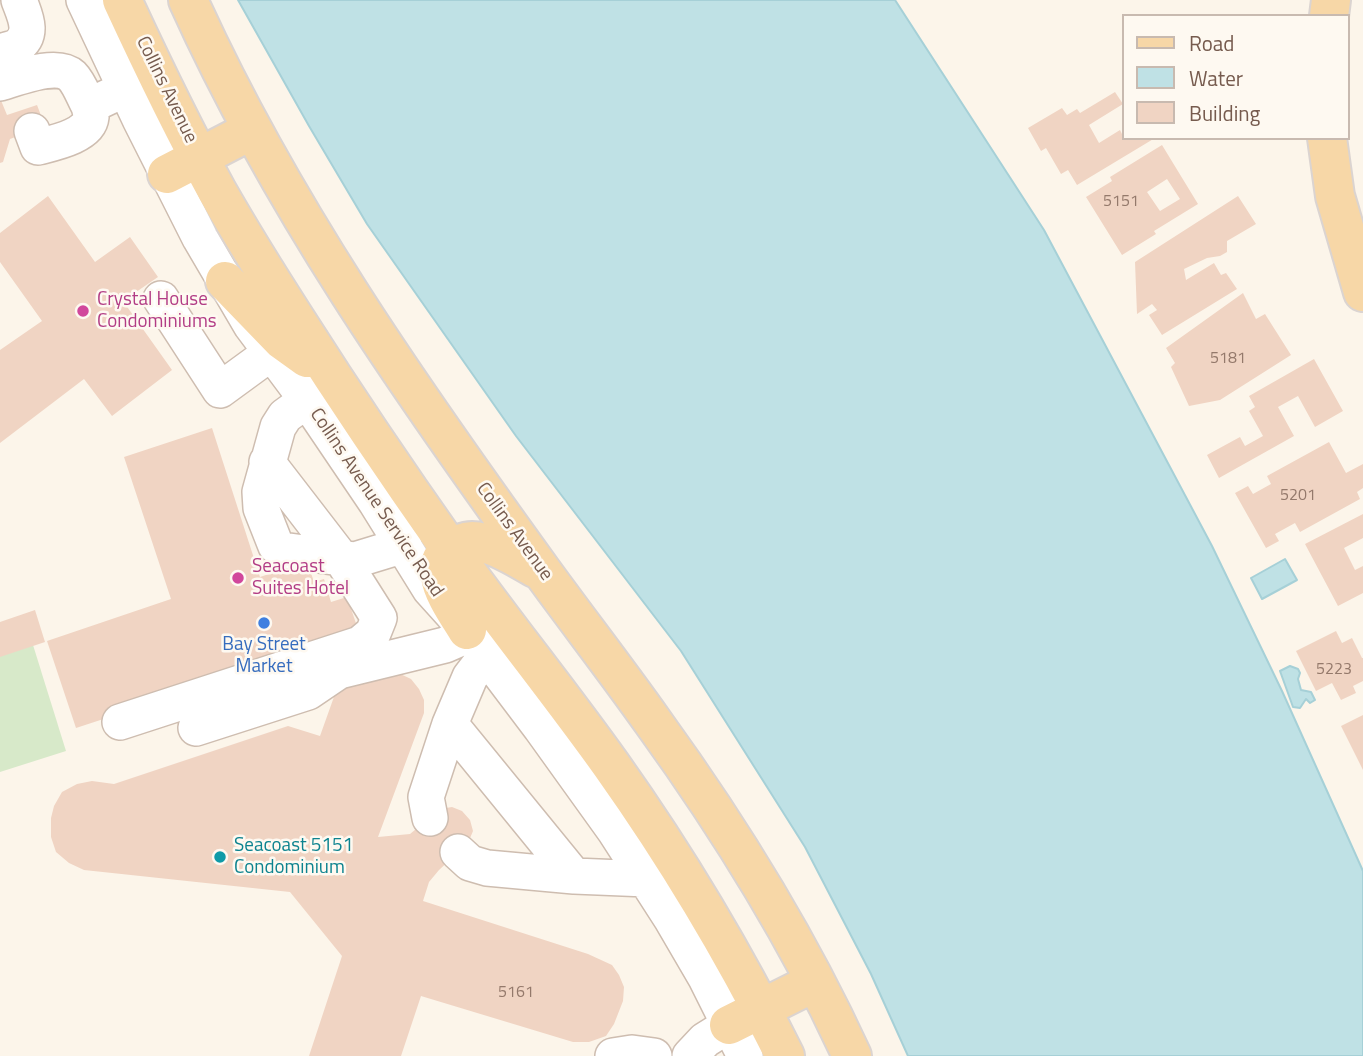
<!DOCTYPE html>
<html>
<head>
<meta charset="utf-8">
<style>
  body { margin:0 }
  #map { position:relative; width:1363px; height:1056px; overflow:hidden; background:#fcf5ea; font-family:"Titillium Web",sans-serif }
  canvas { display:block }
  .legend { position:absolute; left:1122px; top:14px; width:228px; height:126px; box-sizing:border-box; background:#fef9f1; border:2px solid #c8bab0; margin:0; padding:9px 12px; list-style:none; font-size:21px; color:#765b4e }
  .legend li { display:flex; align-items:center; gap:14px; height:35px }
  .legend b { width:35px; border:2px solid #c8bab0 }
</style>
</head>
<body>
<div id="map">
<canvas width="1363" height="1056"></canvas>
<ul class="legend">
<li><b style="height:9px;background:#f7d7a7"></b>Road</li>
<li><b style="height:19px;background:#bfe1e5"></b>Water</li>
<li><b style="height:19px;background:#f0d4c3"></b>Building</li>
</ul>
</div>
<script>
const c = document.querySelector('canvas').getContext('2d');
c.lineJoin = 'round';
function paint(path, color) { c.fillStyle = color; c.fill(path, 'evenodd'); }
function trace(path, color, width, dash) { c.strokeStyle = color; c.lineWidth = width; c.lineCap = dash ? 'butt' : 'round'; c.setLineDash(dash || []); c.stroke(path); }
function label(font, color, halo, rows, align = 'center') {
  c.font = font + ' "Titillium Web",sans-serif'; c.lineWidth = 5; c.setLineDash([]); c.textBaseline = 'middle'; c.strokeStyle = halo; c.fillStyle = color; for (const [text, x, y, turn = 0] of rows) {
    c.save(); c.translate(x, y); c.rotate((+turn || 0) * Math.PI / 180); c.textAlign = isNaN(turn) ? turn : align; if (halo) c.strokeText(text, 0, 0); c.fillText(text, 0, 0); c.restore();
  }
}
paint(new Path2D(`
  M33 645 66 751 0 772V655Z`), '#d7e9c9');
const water = new Path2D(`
  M238 0H895L1044 230 1212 546 1282 691 1363 871V1056H908L871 974 805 847 681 651 516 436 367 224 309 126Z
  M1285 559 1297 580 1262 599 1251 578Z
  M1290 666 1298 669 1300 673 1298 679 1301 690 1311 692 1315 700 1310 703 1306 699 1300 708 1293 707 1280 671Z`);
paint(water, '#bfe1e5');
trace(water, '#a6d0d7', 2);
paint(new Path2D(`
  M1115 92 1123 104 1089 125 1099 143 1120 130 1122 134 1123 133V138H1155L1077 185 1068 170 1061 174 1046 148 1041 151 1028 128 1062 108 1067 115 1077 109 1080 113Z
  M0 98 7 115 37 105 45 126 10 139 3 162 0 163Z
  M1162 145 1198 204 1154 231 1156 234 1122 255 1086 197 1112 181 1110 177ZM1167 179 1180 199 1160 211 1147 192Z
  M48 196 95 262 130 237 158 277 123 301 172 370 112 416 84 379 0 443V350L42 321 0 262V233Z
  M1238 196 1256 224 1227 241V252L1220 256 1207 258 1184 269 1186 280 1214 263 1221 275 1226 273 1237 289 1162 335 1149 315 1157 310 1152 304 1137 314 1135 262Z
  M1243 293 1256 319 1265 314 1291 355 1220 400 1189 406 1171 367 1175 363 1166 348Z
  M1314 359 1343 411 1315 427 1298 396 1278 407 1294 436 1219 478 1207 455 1240 437 1245 446 1263 436 1249 411 1255 407 1249 396Z
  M212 428 260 577 307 561 314 582 324 579 331 602 347 597 360 635 76 728 47 641 171 599 124 457Z
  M1329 442 1346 473 1363 464V488L1357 492 1360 499 1300 532 1295 523 1275 534 1279 541 1266 548 1235 493 1248 486 1253 494 1271 484 1267 476Z
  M1363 514V538L1344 548 1355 570 1363 566V593L1338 606 1305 544Z
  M35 610 45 642 0 657V622Z
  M1336 631 1342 643 1352 638 1362 658H1363V681L1353 686 1356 693 1341 700 1332 683 1316 691 1296 651Z
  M392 670 411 679 419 689 424 700V713L378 837 410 834 440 809 452 807 462 811 470 820 473 831 468 843 439 870 429 882 423 901 588 954 612 965 619 975 624 987 623 1001 614 1024 606 1036 589 1042H573L421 996 401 1056H309L342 956 290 892 84 870 69 863 56 852 51 837V818L54 806 62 792 77 784 92 781 114 784 288 726 320 736 335 694 341 682Z
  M1363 715V770L1341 726Z`), '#f0d4c3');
const minor = new Path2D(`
  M84 0 140 119 200 238 251 325 307 400 376 502 430 589 467 630 541 728 615 831 671 918 706 978 745 1056
  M0 52C5 50 12 49 16 47 35 35 25 16 19 0
  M0 83C17 78 57 62 72 76 79 83 84 97 89 106L125 89
  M32 131 38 147C53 143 89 136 91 117 91 114 90 110 89 106
  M161 299 220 390 272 352
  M307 400 285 416 278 427 260 492 261 508 276 546 282 550 355 560 404 545
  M120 722 360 644 373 633 379 618 341 558 267 462
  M450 724 574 876
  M196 728 308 692 339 671 445 645 470 634
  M430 818 426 797 450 724 470 677 486 656
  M458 852 470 863 487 868 574 876 647 879
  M613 1056 632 1053 654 1056
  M690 1056 705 1040 729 1025`);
const major = new Path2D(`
  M122 0C152 65 183 129 217 191 242 235 269 278 296 320 345 397 397 474 450 549 502 622 559 692 611 765 677 858 735 955 785 1056
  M188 0C280 204 410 389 541 570 578 621 617 671 653 722 729 827 798 938 852 1056
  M1329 16 1331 0
  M1327 138 1335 196 1363 292
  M167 174 252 130
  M225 281 282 340 307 358
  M467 630C458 615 442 593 440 576 438 567 440 558 448 552 455 546 463 541 472 541 492 541 520 560 537 569
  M729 1025 815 982`);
trace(minor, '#cebdb0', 38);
trace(major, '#dbd4d1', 42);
trace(minor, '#fff', 35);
trace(major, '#f7d7a7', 38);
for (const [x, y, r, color] of [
  [83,311,7,"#d1479c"],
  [238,578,7,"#d1479c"],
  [264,623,7,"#3f7fe0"],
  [220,857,7,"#0f9aa8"]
]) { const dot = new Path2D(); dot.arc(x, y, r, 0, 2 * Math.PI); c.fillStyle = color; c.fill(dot); trace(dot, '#fef9f1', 2.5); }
label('16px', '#94796b', null, [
  ["5151",1121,202],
  ["5181",1228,359],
  ["5201",1298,496],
  ["5223",1334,670],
  ["5161",516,993]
]);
label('19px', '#765b4e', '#fef9f1', [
  ["Collins Avenue",166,90,64],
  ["Collins Avenue Service Road",376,503,56],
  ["Collins Avenue",514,532,54]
]);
label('19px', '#b23c85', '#fef9f1', [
  ["Crystal House",97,300],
  ["Condominiums",97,322],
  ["Seacoast",252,567],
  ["Suites Hotel",252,589]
], 'left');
label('19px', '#366cbe', '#fef9f1', [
  ["Bay Street",264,645],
  ["Market",264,667]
]);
label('19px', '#0d838f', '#fef9f1', [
  ["Seacoast 5151",234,846],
  ["Condominium",234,868]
], 'left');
</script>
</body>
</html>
